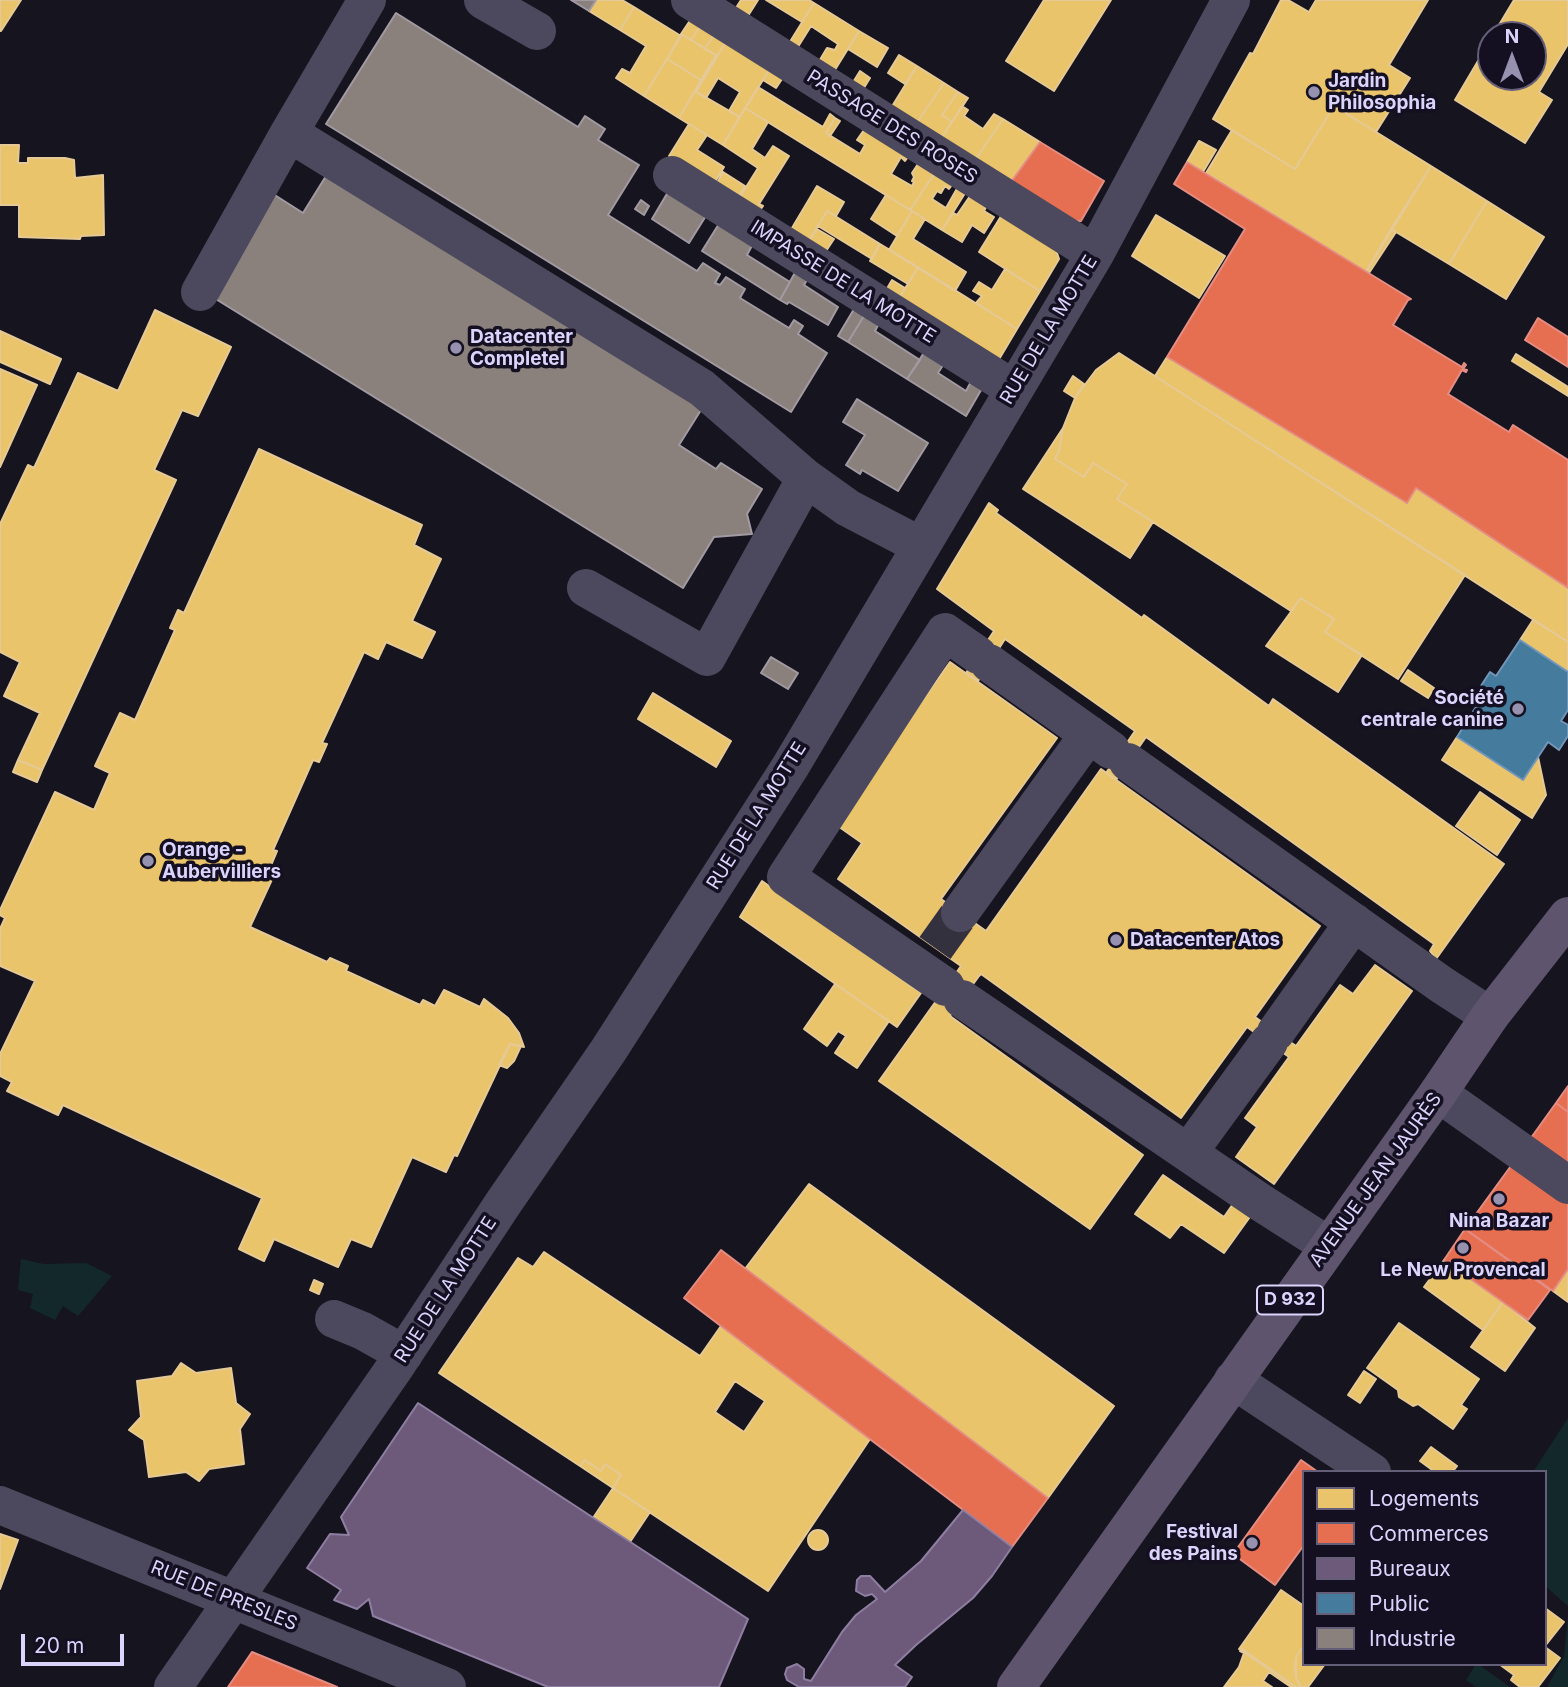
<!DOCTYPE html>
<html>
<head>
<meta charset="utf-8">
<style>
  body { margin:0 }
  #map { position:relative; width:1568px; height:1687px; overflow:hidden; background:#16141e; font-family:Inter,sans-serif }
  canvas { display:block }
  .legend { position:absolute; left:1302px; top:1470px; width:245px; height:196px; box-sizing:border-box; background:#141022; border:2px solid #645e79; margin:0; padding:9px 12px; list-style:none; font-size:21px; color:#dbd4fc }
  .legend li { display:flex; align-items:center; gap:14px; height:35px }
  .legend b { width:35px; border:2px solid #645e79 }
  .north { position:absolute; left:1477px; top:21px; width:70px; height:70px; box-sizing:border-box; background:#141022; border:2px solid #645e79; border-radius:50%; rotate:0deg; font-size:19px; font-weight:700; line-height:28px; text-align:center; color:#dbd4fc }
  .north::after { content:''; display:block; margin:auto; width:24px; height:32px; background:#9691ae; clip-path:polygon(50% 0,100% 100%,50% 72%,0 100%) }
  .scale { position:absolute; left:21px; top:1634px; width:103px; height:32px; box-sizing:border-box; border:4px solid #dbd4fc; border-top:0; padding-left:9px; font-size:21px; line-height:24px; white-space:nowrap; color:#dbd4fc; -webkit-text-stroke:5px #141022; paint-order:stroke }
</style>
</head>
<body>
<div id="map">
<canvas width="1568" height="1687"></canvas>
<ul class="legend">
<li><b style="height:19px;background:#e9c46a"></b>Logements</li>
<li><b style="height:19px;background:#e76f51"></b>Commerces</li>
<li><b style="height:19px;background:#6d597a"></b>Bureaux</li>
<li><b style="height:19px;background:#457b9d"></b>Public</li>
<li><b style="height:19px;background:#8a817c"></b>Industrie</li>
</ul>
<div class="north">N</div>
<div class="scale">20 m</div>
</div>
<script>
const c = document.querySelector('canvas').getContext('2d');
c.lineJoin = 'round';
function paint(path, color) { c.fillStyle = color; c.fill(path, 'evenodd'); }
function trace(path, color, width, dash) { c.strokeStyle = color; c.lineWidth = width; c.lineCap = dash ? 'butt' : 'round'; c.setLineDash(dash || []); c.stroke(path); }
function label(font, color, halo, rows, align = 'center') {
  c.font = font + ' Inter,sans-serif'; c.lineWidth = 7; c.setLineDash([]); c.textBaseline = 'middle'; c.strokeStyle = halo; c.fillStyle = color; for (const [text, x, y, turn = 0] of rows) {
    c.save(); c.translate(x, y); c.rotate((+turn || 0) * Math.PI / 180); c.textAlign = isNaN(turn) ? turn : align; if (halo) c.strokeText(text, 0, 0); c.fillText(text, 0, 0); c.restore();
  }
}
paint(new Path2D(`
  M21 1259 44 1264 86 1263 112 1276 78 1316 63 1306 55 1320 30 1308 33 1294 18 1290Z
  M1568 1418V1606L1545 1586V1472H1533Z
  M1568 1614V1687H1547L1564 1656Z
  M1476 1664H1478L1510 1687H1476L1466 1680Z`), '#13282a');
const homes = new Path2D(`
  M0 0H21L1 31H0Z
  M596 0H622L634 7 620 30 589 11Z
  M741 0H758L746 19 734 11Z
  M766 0H809L814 3 802 22Z
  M1044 0H1111L1054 91 1006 61Z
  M1281 0H1288L1309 12 1316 0H1428L1389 65 1410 78 1376 132 1334 106 1295 169 1213 119 1250 53 1253 54Z
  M1514 0H1568V44L1539 92 1552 100 1525 143 1455 100 1491 39V77H1533V35H1493Z
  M814 3 859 31 833 73 818 63 827 48 835 50 838 44 811 26 796 50 788 45Z
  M634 7 681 36 644 96 616 78 622 69 630 73 646 46 620 30Z
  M691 19 701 25 691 40 681 34Z
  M701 25 715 33 705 49 691 40Z
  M859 31 888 48 877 67 848 49Z
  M715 33 727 40 702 81 716 55 705 49Z
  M681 34 716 55 701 80 667 59Z
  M727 40 771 67 740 117 729 111 740 92 718 78 706 98 696 92Z
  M899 55 917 66 905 84 888 73Z
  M667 59 701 80 679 118 644 96Z
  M917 66 944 83 916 124 891 108Z
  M771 67 784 76 776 88 763 80Z
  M860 71 870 78 862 91 852 84Z
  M944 83 958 92 942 115 952 122 941 139 916 124Z
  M758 87 823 127 830 114 835 118 826 133 860 154 865 145 857 140 866 127 910 154 905 161 901 157 891 174 912 186 914 182 912 181 914 177 912 173 920 161 936 171 910 210 745 108Z
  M695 91 740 117 723 145 679 118Z
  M958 92 968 98 952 122 942 115Z
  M962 106 968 110 964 116 983 129 994 114 1003 119 975 160 941 139Z
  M1334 106 1431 166 1366 272 1206 173 1232 130 1295 169Z
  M745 108 768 122 752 149 765 158 773 146 789 156 759 204 763 206 758 213 738 200 758 168 723 145Z
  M835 118 840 121 830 136 826 133Z
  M1003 119 1040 142 1011 182 975 160Z
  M689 124 707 135 697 150 724 167 713 185 669 156Z
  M1199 141 1216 150 1203 172 1187 162Z
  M0 145H19L18 163H28V158H65L74 160 75 178 103 175 104 235 81 236 80 239 19 237V205H0Z
  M1431 166 1487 201 1449 264 1391 229Z
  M936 171 954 182 949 189 945 186 941 193 937 191 932 199 946 208 959 185 967 190 942 230 910 210Z
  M723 172 745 186 737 199 716 185Z
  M817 186 844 202 836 216 827 211 807 244 789 233Z
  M886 195 912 211 897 236 871 219Z
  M970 196 986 207 984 211 994 217 984 233 972 225 962 242 942 230 953 213 957 215Z
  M1487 201 1544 237 1506 299 1449 264Z
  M827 211 880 244 872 259 818 226Z
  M912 211 925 219 913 239 966 272 955 291 889 250Z
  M1003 213 1054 244 1059 259 1040 291 979 252Z
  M1156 215 1225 256 1199 298 1132 256Z
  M817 229 834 239 824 254 807 244Z
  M1391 229 1396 232 1369 273 1366 272Z
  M880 244 918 267 908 284 870 261Z
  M918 267 1017 329 998 361 898 300Z
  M1005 269 1040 291 1017 329 976 303 982 296 973 291 979 282 992 290Z
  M892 280 905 288 898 300 885 292Z
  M155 310 231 347 198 416 182 410 154 470 176 480 42 770 18 760 40 713 4 696 20 662 0 652V524L28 465 34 468 78 373 118 391Z
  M0 331 61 359 50 384 0 362Z
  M1119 353 1465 575 1398 679 1325 632 1334 619 1301 598 1291 611 1117 499 1127 484 1093 463 1084 477 1055 459 1059 451 1063 428 1075 398 1096 370Z
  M1516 354 1568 387V396L1512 361Z
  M1167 357 1407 503 1416 488 1568 588V642L1155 376Z
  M0 369 37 385 0 467Z
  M1073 376 1084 384 1075 398 1064 391Z
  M1063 428 1059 451 1055 459 1084 477 1093 463 1127 484 1117 499 1153 522 1130 558 1023 489Z
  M259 449 422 525 414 545 441 559 412 621 435 632 422 658 386 642 378 659 364 652 322 743 327 744 319 762 313 760 273 850 277 851 269 870 275 873 250 927 327 962 330 958 348 966 346 971 420 1005 423 1000 435 1006 444 990 480 1007 484 999 508 1018 519 1033 524 1047 510 1044 457 1156 454 1155 446 1172 412 1157 371 1247 351 1239 338 1267 274 1239 264 1261 239 1249 262 1198 63 1105 58 1115 7 1091 12 1082 0 1076V1054L35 981 0 966V929L5 918 0 915V910L55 792 94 810 110 773 95 766 120 713 135 720 175 630 170 628 178 610 184 613Z
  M989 503 998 510 996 513 1142 618 1144 615 1269 706 1273 699 1504 864 1436 959 1430 951 1434 944 1146 737 1116 780 1106 773 1135 731 1005 639 978 681 966 673 994 631 937 589Z
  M1301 598 1334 619 1325 632 1362 655 1338 692 1266 646Z
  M1533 620 1568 642V672L1520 640Z
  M950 662 1057 738 941 899 986 931 1101 769 1320 926 1255 1017 1276 1032 1296 1046 1340 985 1353 994 1375 965 1412 991 1274 1184 1236 1157 1257 1127 1245 1118 1289 1057 1247 1027 1181 1118 981 974 979 976 950 1016 1143 1155 1090 1229 879 1081 961 966 838 879 862 843 835 824Z
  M1408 670 1434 688 1428 698 1401 681Z
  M653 693 731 741 716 767 638 719Z
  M1457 737 1523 780 1538 757 1546 795 1532 818 1442 760Z
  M18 760 42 770 37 782 13 772Z
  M1480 792 1520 820 1497 855 1456 826Z
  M762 881 921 993 897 1027 740 917Z
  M835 984 889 1021 857 1068 835 1053 846 1036 838 1031 827 1046 804 1029Z
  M510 1044 521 1046 514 1061 507 1068 499 1065Z
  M1163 1175 1224 1217 1235 1201 1252 1214 1224 1253 1181 1224 1170 1238 1135 1214Z
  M809 1184 1114 1406 1048 1498 745 1269Z
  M544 1252 700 1356 721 1326 870 1439 768 1591 613 1488 621 1475 605 1464 601 1471 585 1460 580 1466 439 1373 518 1258 533 1267ZM735 1381 765 1401 744 1432 715 1412Z
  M1444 1260 1503 1302 1483 1330 1424 1287Z
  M1568 1269V1302L1553 1291Z
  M314 1280 323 1284 319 1294 310 1290Z
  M1503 1302 1535 1328 1505 1371 1471 1347Z
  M1399 1323 1479 1379 1461 1405 1467 1409 1453 1429 1418 1404 1413 1406 1399 1397 1398 1390 1367 1368Z
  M181 1363 196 1373 231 1368 236 1403 250 1414 240 1429 244 1464 209 1469 199 1481 186 1472 149 1477 144 1440 129 1430 141 1417 137 1381 172 1376Z
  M1364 1371 1376 1379 1360 1403 1348 1395Z
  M1431 1447 1457 1466 1452 1472H1435L1420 1461Z
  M585 1460 601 1471 605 1464 621 1475 613 1488 580 1466Z
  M613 1488 650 1512 630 1542 593 1518Z
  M808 1540a10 10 0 1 1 20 0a10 10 0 1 1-20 0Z
  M0 1534 18 1540 0 1589Z
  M1281 1590 1304 1606V1645L1296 1657 1295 1665 1296 1678 1301 1687H1296L1239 1649Z
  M1545 1608 1564 1622 1545 1646Z
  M1304 1645V1664H1325L1308 1687H1301L1296 1678V1657Z
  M1545 1647 1560 1658 1538 1687H1520L1511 1680 1514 1675 1499 1664H1545Z
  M1242 1649 1296 1687H1291L1269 1672 1263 1681 1272 1687H1224L1239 1667 1244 1653 1240 1651Z`);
paint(homes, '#e9c46a');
trace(homes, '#e5c996', 2);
const shops = new Path2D(`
  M1040 142 1104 181 1081 221H1074L1011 182Z
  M1187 162 1411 299 1408 300 1393 325 1462 367 1464 363 1466 365 1463 369 1467 370 1466 372 1462 370 1448 394 1509 432 1513 425 1568 460V588L1416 488 1407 503 1167 357 1245 229 1174 184Z
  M1538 318 1568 337V367L1525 340Z
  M1568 1086V1112L1556 1103Z
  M1556 1103 1568 1112V1170L1528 1142Z
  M1516 1159 1568 1196V1269L1553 1291 1465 1229Z
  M1465 1229 1550 1290 1528 1320 1444 1260Z
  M721 1250 1048 1498 1012 1547 684 1298Z
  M1301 1460 1318 1472H1304V1545L1275 1585 1233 1554Z
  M252 1652 337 1687H228Z`);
paint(shops, '#e76f51');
trace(shops, '#e38d84', 2);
const offices = new Path2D(`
  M418 1403 748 1619 719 1687H548L373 1616 369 1599 357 1609 334 1600 341 1590 307 1568 330 1534 349 1535 341 1517Z
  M963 1510 1012 1547 992 1576 973 1598 916 1645 895 1665 912 1677 905 1687H799L787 1680 785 1674 787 1668 797 1664 804 1669V1679L811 1681 842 1632 856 1615 877 1599 872 1594 865 1596 856 1591 857 1580 861 1576H870L885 1592 921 1561Z`);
paint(offices, '#6d597a');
trace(offices, '#8e7ea1', 2);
const public = new Path2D(`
  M1520 640 1568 672V710L1561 721 1568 725V736L1559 750 1548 742 1523 780 1457 737 1479 702 1473 698 1490 672 1496 676Z`);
paint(public, '#457b9d');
trace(public, '#7296ba', 2);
const industry = new Path2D(`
  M571 0H596L589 11Z
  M396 13 578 127 585 116 605 129 598 140 639 165 608 215 697 271 703 263 720 274 715 283 720 285 726 277 745 289 740 298 789 328 794 320 803 326 798 334 827 353 791 412 326 124Z
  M331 168 706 402 679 445 716 469 721 463 762 489 747 514 752 534 714 537 683 588 206 293 270 192 303 213Z
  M671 187 709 211 689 243 652 219Z
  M641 200 649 206 644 215 635 209Z
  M722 219 755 240 747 255 790 282 780 300 702 251Z
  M798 267 810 275 804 285 838 307 828 325 789 302 787 304 780 300Z
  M857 304 867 311 848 342 838 336Z
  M867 311 881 320 875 331 920 360 907 379 848 342Z
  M927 348 947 359 938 373 966 391 974 376 984 385 966 416 907 379Z
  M857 399 928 443 898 491 862 470 860 474 846 465 865 435 843 422Z
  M771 657 798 673 788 689 761 673Z`);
paint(industry, '#8a817c');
trace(industry, '#a29aa2', 2);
trace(new Path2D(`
  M935 948 960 913`), '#34313f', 38, [38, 19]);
trace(new Path2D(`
  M483 0 537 31
  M690 0 1095 254
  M289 133 367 0
  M672 175 1014 389
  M200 292 289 133 702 388 806 478 848 508 921 546
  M586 588 707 657 806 478
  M989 663 1111 750
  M1128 762 1442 985 1490 1016
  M960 913 1089 734
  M946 987 786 877 945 632 978 655
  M962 999 1260 1202 1329 1246
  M1276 1032 1354 922
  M1438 1093 1568 1185
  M1188 1153 1269 1042
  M334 1319 363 1331 404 1354
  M1233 1380 1372 1472
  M0 1505 447 1687
  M173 1687 393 1370 504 1202 608 1051 790 767 1095 254 1231 0`), '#4c495e', 38);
trace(new Path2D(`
  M1016 1687 1438 1093 1490 1016 1568 916`), '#5f546e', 38);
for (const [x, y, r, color] of [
  [1314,92,7,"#9691ae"],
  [456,348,7,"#9691ae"],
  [1518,709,7,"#9691ae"],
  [148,861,7,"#9691ae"],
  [1116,940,7,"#9691ae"],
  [1499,1199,7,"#9691ae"],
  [1463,1248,7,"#9691ae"],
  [1252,1543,7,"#9691ae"]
]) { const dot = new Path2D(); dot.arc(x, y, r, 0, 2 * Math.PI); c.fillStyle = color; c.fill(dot); trace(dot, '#141022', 2.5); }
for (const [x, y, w] of [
  [1290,1300,66]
]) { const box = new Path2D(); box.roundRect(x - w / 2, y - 14.5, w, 29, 5); c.fillStyle = '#141022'; c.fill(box); trace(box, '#dbd4fc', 2); }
label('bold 18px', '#dbd4fc', null, [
  ["D 932",1290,1300]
]);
label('bold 19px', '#dbd4fc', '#141022', [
  ["Jardin",1328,81],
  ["Philosophia",1328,103],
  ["Datacenter",470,337],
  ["Completel",470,359],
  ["Société",1504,698,"right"],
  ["centrale canine",1504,720,"right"],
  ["Orange -",162,850],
  ["Aubervilliers",162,872],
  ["Datacenter Atos",1130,940],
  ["Nina Bazar",1499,1221,"center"],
  ["Le New Provencal",1463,1270,"center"],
  ["Festival",1238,1532,"right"],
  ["des Pains",1238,1554,"right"]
], 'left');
label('19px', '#dbd4fc', '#141022', [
  ["PASSAGE DES ROSES",892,127,32],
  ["IMPASSE DE LA MOTTE",843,282,32],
  ["RUE DE LA MOTTE",1049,330,-59],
  ["RUE DE LA MOTTE",757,816,-58],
  ["AVENUE JEAN JAURÈS",1376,1180,-54],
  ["RUE DE LA MOTTE",446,1290,-57],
  ["RUE DE PRESLES",224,1596,22]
]);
</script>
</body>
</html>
